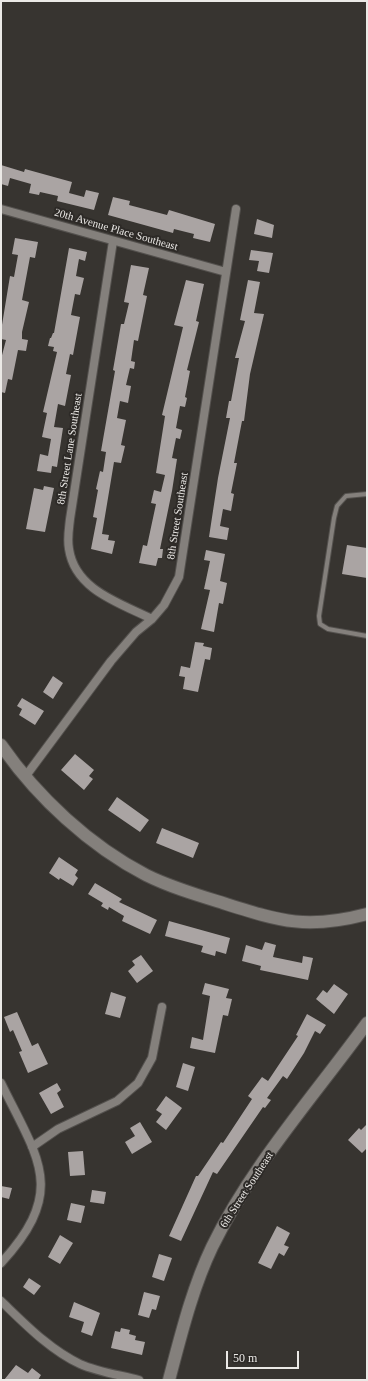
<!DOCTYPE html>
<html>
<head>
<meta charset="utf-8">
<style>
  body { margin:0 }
  #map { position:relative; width:368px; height:1381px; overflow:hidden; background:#373430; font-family:Georgia,serif }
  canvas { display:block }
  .frame { position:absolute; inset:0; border:2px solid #ebe9e6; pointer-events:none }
  .scale { position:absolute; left:226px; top:1351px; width:73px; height:18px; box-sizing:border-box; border:2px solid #ebe9e6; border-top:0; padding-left:5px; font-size:12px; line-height:14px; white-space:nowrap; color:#ebe9e6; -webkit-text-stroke:3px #2d2a27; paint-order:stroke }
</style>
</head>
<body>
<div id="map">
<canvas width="368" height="1381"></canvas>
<div class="frame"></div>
<div class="scale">50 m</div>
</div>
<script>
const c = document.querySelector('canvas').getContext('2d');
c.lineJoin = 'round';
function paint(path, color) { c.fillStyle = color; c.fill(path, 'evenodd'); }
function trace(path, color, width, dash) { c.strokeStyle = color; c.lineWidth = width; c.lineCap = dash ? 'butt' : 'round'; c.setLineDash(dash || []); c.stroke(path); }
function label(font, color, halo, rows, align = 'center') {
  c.font = font + ' Georgia,serif'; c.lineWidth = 4; c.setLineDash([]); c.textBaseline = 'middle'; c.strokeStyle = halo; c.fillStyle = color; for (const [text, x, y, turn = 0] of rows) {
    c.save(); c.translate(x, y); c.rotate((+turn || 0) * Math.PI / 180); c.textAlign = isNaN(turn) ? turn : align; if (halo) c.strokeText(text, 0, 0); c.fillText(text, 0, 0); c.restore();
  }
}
paint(new Path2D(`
  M1 165 24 172 25 169 72 182 69 193 84 197 86 190 99 193 94 210 57 201 58 196 40 192 39 195 29 193 31 184 10 178 8 186 1 184Z
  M113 197 130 201 129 205 167 215 169 210 215 224 210 242 193 238 194 234 174 229 173 233 108 215Z
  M257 219 274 225 272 238 254 234Z
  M15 238 38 242 35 258 30 257 22 300 29 302 22 332V339L28 340 26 351 18 350 12 380 8 379 5 393 1 392V359L6 340 1 339V331L10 276 14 277 18 255 12 254Z
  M69 248 87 252 85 261 79 259 76 276 84 278 80 295 75 294 71 315 80 317 73 355 70 354 66 374 71 375 65 406 58 404 54 427 63 428 57 467 52 466 51 473 37 471 40 454 48 456 51 439 42 437 47 413 43 412 57 352 53 351 54 347 48 346 50 338H51L53 333H54Z
  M251 250 273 253 269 273 257 271 259 261 249 260Z
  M131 265 149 268 143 295 147 296 138 341 134 340 131 361 135 362 134 369 130 368 126 385 131 386 128 403 120 401 117 418 126 420 121 445 125 446 121 463 114 462 102 534 109 535 108 540 115 541 112 554 91 549 97 518 93 517 98 490 96 489 100 471 103 472 106 452 101 451 115 371 113 370 121 324H124L129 303 124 302Z
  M186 280 204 284 196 321 199 322 187 370 190 371 185 397 187 398 185 407 180 406 176 428 182 430 180 439 176 438 172 458 177 459 172 491 160 549H163L162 558H158L156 566 139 563 143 545 147 546 156 504 151 503 154 490 161 492 165 475 156 473 165 416 162 415 183 327 174 325Z
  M248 280 260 282 254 313 264 314 250 374 244 421H242L234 463H237L231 493 234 494 231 511 223 509 220 526 229 528 227 540 209 537 218 478 230 418H226L229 401H231L239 358H235L245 321 240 320Z
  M44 486 54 488 45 532 26 529 34 488 43 490Z
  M347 545 367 548V578L342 574Z
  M206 550 225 554 220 581 227 583 223 604 219 603 214 632 201 629 210 590 204 589 210 561 204 560Z
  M195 642 204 643 203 646 212 648 210 660 205 659 198 692 183 689 185 677 179 676 181 666 190 668Z
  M53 676 63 683 53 699 43 692Z
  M22 698 44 711 35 725 19 715 22 709 17 706Z
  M75 754 94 770 89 776 93 779 84 790 61 770Z
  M117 797 149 820 140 832 108 810Z
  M162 828 199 843 193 858 156 843Z
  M59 857 78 870 75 875 78 878 73 886 60 878 59 880 49 873Z
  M95 883 122 899 119 902 157 920 150 934 122 921 124 916 109 907 108 910 101 906 103 903 88 894Z
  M169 921 230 938 226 954 216 951 215 956 201 952 203 946 165 936Z
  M265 942 276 945 273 957 302 963 303 956 313 958 308 980 260 970 261 966 242 961 246 945 262 950Z
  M141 955 153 971 137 983 128 971 135 965 132 961Z
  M205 983 229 989 226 998 232 999 228 1016 223 1015 215 1053 190 1048 192 1037 203 1040 210 996 202 994Z
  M334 984 348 994 334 1014 316 999 323 990 327 993Z
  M111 992 126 997 120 1018 105 1014Z
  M17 1012 32 1046 38 1043 48 1064 28 1073 19 1052 22 1051 13 1030 10 1032 4 1017Z
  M307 1014 326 1025 320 1034 315 1031 304 1053 287 1079 283 1076 267 1098 271 1100 265 1108 263 1107 217 1174 213 1172 181 1241 169 1236 196 1176H198L221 1142 223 1143 252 1099 248 1096 262 1077 268 1081 298 1036 296 1035Z
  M183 1063 195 1067 188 1091 176 1087Z
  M57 1083 61 1090 57 1093 64 1107 51 1114 39 1093Z
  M166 1096 182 1108 166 1130 156 1122 162 1114 156 1110Z
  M140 1122 152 1142 132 1154 125 1142 135 1136 130 1128Z
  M367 1124V1148L362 1153 348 1140 359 1128 361 1130Z
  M83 1151 85 1175 70 1176 68 1152Z
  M1 1186 12 1188 9 1199 1 1197Z
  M92 1190 106 1192 104 1204 90 1202Z
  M71 1203 85 1206 81 1223 67 1220Z
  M277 1226 290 1233 284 1245 289 1247 284 1256 279 1253 271 1269 258 1263Z
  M60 1235 73 1243 60 1264 48 1257Z
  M159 1254 172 1258 164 1281 152 1277Z
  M29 1278 41 1286 34 1295 23 1287Z
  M144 1292 160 1296 156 1310 152 1309 149 1318 138 1315Z
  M74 1302 100 1313 92 1336 81 1332 84 1322 69 1317Z
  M121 1328 130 1330 129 1334 136 1336 135 1340 145 1342 142 1355 111 1348 115 1331 120 1332Z
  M16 1365 28 1373 32 1368 41 1375 38 1380H4Z`), '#aaa4a3');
const lane = new Path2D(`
  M367 494 346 496 337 506 334 518 319 616 320 624 328 629 367 636`);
const street = new Path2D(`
  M1 209 226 272
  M113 241 70 519C69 529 67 539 69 549 75 590 120 603 152 619
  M25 777 111 661 136 632 152 619 164 605 179 577 236 209
  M1 1083C38 1159 68 1190 1 1263
  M32 1147 58 1129 117 1101 138 1083 152 1058 162 1007
  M1 1301C25 1324 50 1350 80 1364 98 1372 120 1375 139 1380`);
const secondary = new Path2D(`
  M1 745C37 797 90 846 146 875 170 887 197 895 223 903 280 921 306 930 367 914
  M169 1380C181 1335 192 1289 212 1247 252 1165 314 1096 367 1023`);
trace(lane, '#54514e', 6);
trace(street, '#54514e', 10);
trace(secondary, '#54514e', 14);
trace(lane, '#84807c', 4);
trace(street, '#84807c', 8);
trace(secondary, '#84807c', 12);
label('11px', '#ebe9e6', '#2d2a27', [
  ["20th Avenue Place Southeast",116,230,16],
  ["8th Street Lane Southeast",70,449,-81],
  ["8th Street Southeast",178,516,-81],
  ["6th Street Southeast",247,1190,-57]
]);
</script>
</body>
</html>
